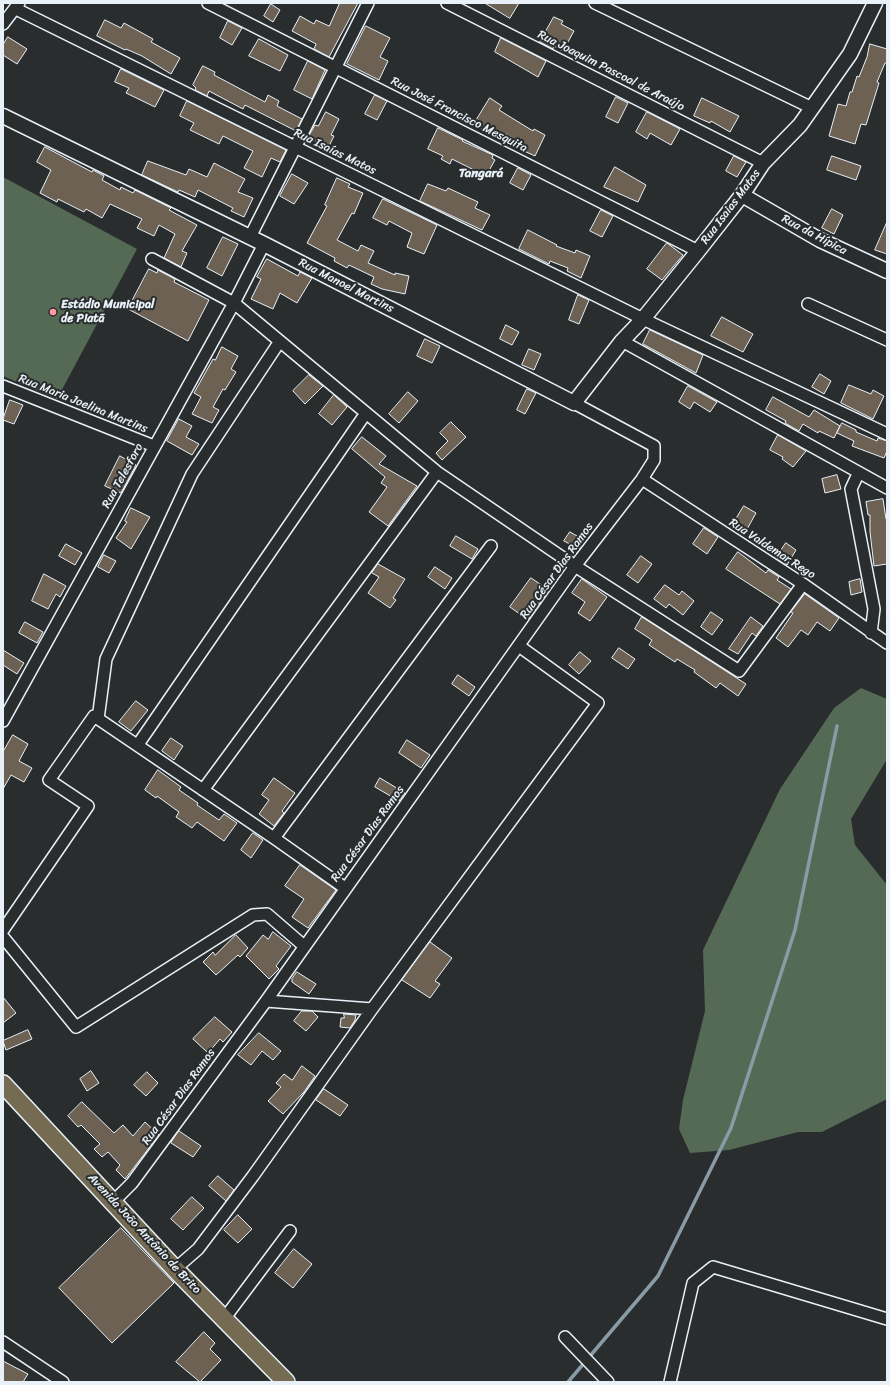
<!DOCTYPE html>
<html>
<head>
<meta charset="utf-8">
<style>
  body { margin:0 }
  #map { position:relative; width:890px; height:1385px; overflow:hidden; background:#2a2d2e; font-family:Sriracha,sans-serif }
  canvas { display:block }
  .frame { position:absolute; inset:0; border:4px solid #e8f1f8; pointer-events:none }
</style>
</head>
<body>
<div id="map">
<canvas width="890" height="1385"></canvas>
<div class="frame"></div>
</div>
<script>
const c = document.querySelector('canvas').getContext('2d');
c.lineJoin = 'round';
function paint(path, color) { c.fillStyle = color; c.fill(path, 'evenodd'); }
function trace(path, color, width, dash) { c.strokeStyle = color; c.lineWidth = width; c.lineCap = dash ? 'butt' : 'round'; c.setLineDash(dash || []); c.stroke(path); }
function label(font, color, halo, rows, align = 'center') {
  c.font = font + ' Sriracha,sans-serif'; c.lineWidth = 4; c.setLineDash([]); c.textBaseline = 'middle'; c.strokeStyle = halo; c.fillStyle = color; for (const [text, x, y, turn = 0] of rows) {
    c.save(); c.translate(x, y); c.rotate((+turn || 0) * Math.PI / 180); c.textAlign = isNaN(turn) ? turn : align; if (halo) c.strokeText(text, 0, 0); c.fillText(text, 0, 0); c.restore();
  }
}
paint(new Path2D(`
  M3 177 137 249 57 399 3 376Z
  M861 688 887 699V759L851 819 855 845 887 885V1099L822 1132H798L729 1150 690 1153 679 1129 683 1100 705 1011 703 950 780 789 834 708Z`), '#556a55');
trace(new Path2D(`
  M568 1382 658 1276 731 1128 795 930 837 726`), '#899ca6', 3.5);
const building = new Path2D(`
  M340 3H358L329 57 314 49 316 44 292 31 300 16 314 24 316 20 329 26Z
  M485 3H519L510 18Z
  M271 4 280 10 273 22 264 16Z
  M554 17 563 21 561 24 574 31 563 51 554 46 553 49 540 42Z
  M105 20 121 28 124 23 153 39 151 42 180 58 171 74 142 56 126 49 125 50 97 36Z
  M228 21 242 28 232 45 220 38Z
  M366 26 390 38 380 57 388 61 379 80 347 64Z
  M8 37 27 49 17 64 3 55V45Z
  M501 38 546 61 538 77 495 52Z
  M259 39 288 55 280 71 249 56Z
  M870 44 887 49V63H885L877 82 879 83 866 125 861 124 855 144 829 136 838 104 846 106 850 92H852L857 76 859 77 867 57Z
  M308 61 325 70 312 99 294 90Z
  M203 66 215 72 214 75 265 102 268 95 279 101 277 106 302 119 296 131 245 105 243 109 209 91 207 96 195 90 196 88 193 85Z
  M121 69 164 90 155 107 126 93 129 88 115 82Z
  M375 95 387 101 377 120 365 114Z
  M616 97 628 103 618 123 606 117Z
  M490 98 502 106 499 110 533 131 534 129 545 135 535 156 524 151 526 146 506 134 502 140 474 124Z
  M702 98 739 116 730 132 711 121 710 123 694 116Z
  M187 101 286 150 280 162 271 158 262 177 244 168 253 151 223 136 219 144 190 130 194 123 180 116Z
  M326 112 339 119 331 135 334 136 328 148 308 137 315 125 318 126Z
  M647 112 680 129 671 145 650 133 647 139 636 132Z
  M438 128 463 140 462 141 493 155 492 158 495 160 486 176 452 159 450 164 441 159 443 156 428 149Z
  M45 147 92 172 93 170 104 176 102 180 120 190 121 187 133 193 135 190 171 208 169 210 197 225 182 251 187 253 181 267 164 258 175 234 159 225 154 236 137 228 142 219 110 204 102 218 86 209 84 212 58 199 57 202 40 193 51 170 37 162Z
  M734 156 746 162 737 177 726 171Z
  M832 156 861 166 856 180 827 170Z
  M148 161 186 175 189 169 207 177 214 163 245 179 238 192 253 198 244 217 231 211 233 208 198 190 195 197 179 190 178 192 142 175Z
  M615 167 646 185 638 202 604 187Z
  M518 168 531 175 523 190 510 183Z
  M292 174 308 183 294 204 280 196Z
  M337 178 350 184 348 187 363 193 354 214 352 213 337 240 358 251 361 245 374 251 368 263 395 275V273L409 276 405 294 382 289 371 284 374 277 349 265 347 268 334 261 335 258 307 243 327 206 325 205Z
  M428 184 446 191 448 188 478 202 475 208 490 215 482 230 420 201Z
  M383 199 437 225 424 254 407 247 412 233 389 221 387 225 373 218Z
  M832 209 843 215 834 234 822 228Z
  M601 210 613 216 602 237 590 231Z
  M887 222V254L875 250Z
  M528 230 557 245 556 246 575 253 576 250 590 256 581 278 567 271 568 268 550 261 549 264 519 249Z
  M223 237 238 244 222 276 207 268Z
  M667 243 683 255 662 280 647 269Z
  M267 259 298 276 300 272 312 278 297 303 280 293 273 309 251 299 261 279 257 277Z
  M149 269 157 273 158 270 175 279 174 282 209 300 188 341 128 309Z
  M578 295 589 300 579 324 569 320Z
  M722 317 753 334 743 352 711 336Z
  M506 325 519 332 512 345 500 339Z
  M650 330 703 355 696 373 643 344Z
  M425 339 440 346 432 363 417 356Z
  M222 347 238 356 231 369 236 372 225 390 223 389 213 407 219 410 212 423 192 414 201 397 194 393 213 359 215 360Z
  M529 349 541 354 534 370 522 365Z
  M820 374 831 381 824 394 812 387Z
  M309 375 323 386 305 404 293 391Z
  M849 385 871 394 873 390 884 396 873 419 841 403Z
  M688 386 717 402 710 412 694 402 690 409 679 402Z
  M527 389 536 393 525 414 517 410Z
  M408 392 418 401 399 423 389 414Z
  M334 395 347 407 332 425 319 414Z
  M773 397 809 417 814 410 840 426 834 438 819 431 818 433 803 424 799 431 785 423 786 421 766 410Z
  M10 400 23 405 14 424 3 420Z
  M179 419 192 426 186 437 199 444 192 455 167 441Z
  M451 422 466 437 442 460 436 453 448 441 440 433Z
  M842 423 856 430V432L877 441 878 438 887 441V451L884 458 852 446 854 441 837 433Z
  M778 435 806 451 793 467 782 459 783 457 770 450Z
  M362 437 386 456 379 464 417 486 388 526 369 512 387 487 381 483 385 477 352 449Z
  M120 456 136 465 121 493 105 486Z
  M837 475 841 489 825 493 822 479Z
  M883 499 886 519H887V564L874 566 870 532V515H868L866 502Z
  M744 506 756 513 746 531 733 524Z
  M131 508 150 517 131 549 116 538 127 522 125 521Z
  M704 528 718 537 707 554 693 544Z
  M570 532 584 540 579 549 564 541Z
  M456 536 478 549 472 559 450 546Z
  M786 543 796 550 787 565 776 558Z
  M66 544 82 553 75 565 59 556Z
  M738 552 766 573 768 570 779 577 777 580 791 589 780 604 726 569Z
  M104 555 116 561 109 573 98 567Z
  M641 556 652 564 638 583 627 575Z
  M378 564 405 579 393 598 396 600 390 608 368 593 379 577 372 573Z
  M435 567 452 578 445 589 428 577Z
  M44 574 66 586 60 597 56 594 48 609 32 601Z
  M531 578 549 590 528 620 510 607Z
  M582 579 607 597 590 621 578 613 585 602 572 593Z
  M860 579 862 592 851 595 849 582Z
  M665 585 679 595 682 591 694 601 683 615 669 604 666 608 654 599Z
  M805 594 839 618 830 631 817 622 808 635 801 630 788 647 776 638 793 613 791 612Z
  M711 612 723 620 712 635 701 627Z
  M642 617 746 684 738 696 720 683 716 688 694 672 695 670 677 659 675 662 649 645 652 640 635 629Z
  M751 617 763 626 756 636 752 633 738 654 729 649Z
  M25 622 43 632 37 643 19 633Z
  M619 648 635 659 628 669 612 658Z
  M3 650 24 663 17 674 3 665Z
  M580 652 591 661 579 674 569 665Z
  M458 675 475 687 469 696 452 684Z
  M136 701 148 710 131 731 119 722Z
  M13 735 28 744 19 761 32 768 24 782 11 775 3 789V752Z
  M171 738 183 746 174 760 162 751Z
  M407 740 430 755 421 768 399 753Z
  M158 770 181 787 179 790 198 803 197 805 219 820 224 814 237 823 224 841 197 822 192 828 176 817 179 812 157 796 156 798 145 790Z
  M274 778 295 793 282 811 284 813 274 826 259 814 269 800 262 795Z
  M380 778 405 793 399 801 375 787Z
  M253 833 263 840 251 858 241 850Z
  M300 865 336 890 308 928 292 917 304 899 285 886Z
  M273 932 291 946 276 966 279 969 269 979 246 956 263 935 268 939Z
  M236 935 248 948 240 957 238 955 216 975 203 962 213 952 215 955Z
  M430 942 452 958 435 981 440 984 430 998 402 980Z
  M297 972 316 984 309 994 292 982V979Z
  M3 997 16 1013 3 1023Z
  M302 1011H312L318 1017 306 1031 294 1021Z
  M344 1014 356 1015 355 1020 350 1028 340 1027 341 1018H344Z
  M215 1017 232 1032 223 1042 220 1039 208 1053 193 1039Z
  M28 1030 32 1039 6 1050 3 1041Z
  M259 1033 281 1051 273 1060 262 1051 251 1065 238 1055Z
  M302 1066 315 1076 304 1092 283 1114 268 1101 281 1087 276 1083 284 1074 292 1080Z
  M91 1071 99 1083 87 1091 80 1079Z
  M147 1072 158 1083 146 1096 134 1085Z
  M324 1089 348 1105 340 1116 316 1100Z
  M82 1102 114 1133 123 1125 133 1136 145 1122 159 1135 125 1179 116 1170 120 1165 108 1152 102 1157 94 1149 100 1144 81 1125 78 1127 68 1116Z
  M179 1131 201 1146 193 1157 171 1143Z
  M218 1176 234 1190 226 1201 209 1186Z
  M192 1197 204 1208 183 1230 171 1219Z
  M238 1215 252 1229 238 1243 224 1230Z
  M121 1228 174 1283 112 1343 59 1288Z
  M294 1249 312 1264 293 1288 275 1273Z
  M204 1332 215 1343 210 1349 221 1360 200 1382 176 1362Z
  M3 1361 28 1374 23 1382H3Z`);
paint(building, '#6c6153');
trace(building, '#e8f1f8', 1);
const minor = new Path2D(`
  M208 3 698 251
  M447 3 763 163
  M595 3 812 108
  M16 9 643 319 887 434
  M3 24 19 3
  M250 237 368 3
  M152 259 234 303 437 472 575 566 739 671 803 584
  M808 304 887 340
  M622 341 887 488
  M3 386 154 446
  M858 474 851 489 874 609 871 633
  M642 479 803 584 887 643
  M98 719 106 659 192 474 280 341
  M3 721 234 303 264 244
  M139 743 366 413
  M203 790 437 472
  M274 838 491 546
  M3 930 88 806 49 780 94 716 274 838 345 888
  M3 937 76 1027 253 915 267 914 304 946
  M266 1001 372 1009
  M113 1202 132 1183 266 1001 575 566 642 479 654 460V446L574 403
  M175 1269 198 1249 253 1176 372 1009 598 703 519 646
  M224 1319 290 1231
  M565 1337 608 1382
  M3 1342 63 1382
  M670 1382 693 1283 713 1267 887 1319`);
const tertiary = new Path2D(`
  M3 116 264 244 574 403 622 341 643 319 698 251 742 195 763 163 800 125 850 54 875 3
  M742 195 820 240 887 271`);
const primary = new Path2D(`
  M3 1084 175 1269 286 1382`);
trace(minor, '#e8f1f8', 14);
trace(tertiary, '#e8f1f8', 17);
trace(primary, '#e8f1f8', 20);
trace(minor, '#2a2d2e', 11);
trace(tertiary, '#2a2d2e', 14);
trace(primary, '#746b52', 17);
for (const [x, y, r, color] of [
  [53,312,4,"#ff9aa2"]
]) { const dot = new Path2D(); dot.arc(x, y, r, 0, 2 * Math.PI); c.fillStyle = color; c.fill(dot); trace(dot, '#2a2d2e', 1.5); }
label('12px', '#e8f1f8', '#2a2d2e', [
  ["Rua Joaquim Pascoal de Araújo",611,71,27],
  ["Rua José Francisco Mesquita",459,115,27],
  ["Rua Isaías Matos",335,152,26],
  ["Rua Isaias Matos",731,207,-53],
  ["Rua da Hípica",814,235,28],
  ["Rua Manoel Martins",346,286,27],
  ["Rua Maria Joelina Martins",83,404,22],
  ["Rua Telesforo",123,476,-61],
  ["Rua Valdemar Rego",772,549,33],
  ["Rua César Dias Ramos",557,571,-54],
  ["Rua César Dias Ramos",368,834,-54],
  ["Rua César Dias Ramos",179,1097,-54],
  ["Avenida João Antônio de Brito",144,1234,47]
]);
label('bold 12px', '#e8f1f8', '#2a2d2e', [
  ["Estádio Municipal",61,305],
  ["de Piatã",61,319]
], 'left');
label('bold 13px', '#e8f1f8', '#2a2d2e', [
  ["Tangará",481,174]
]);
</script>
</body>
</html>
